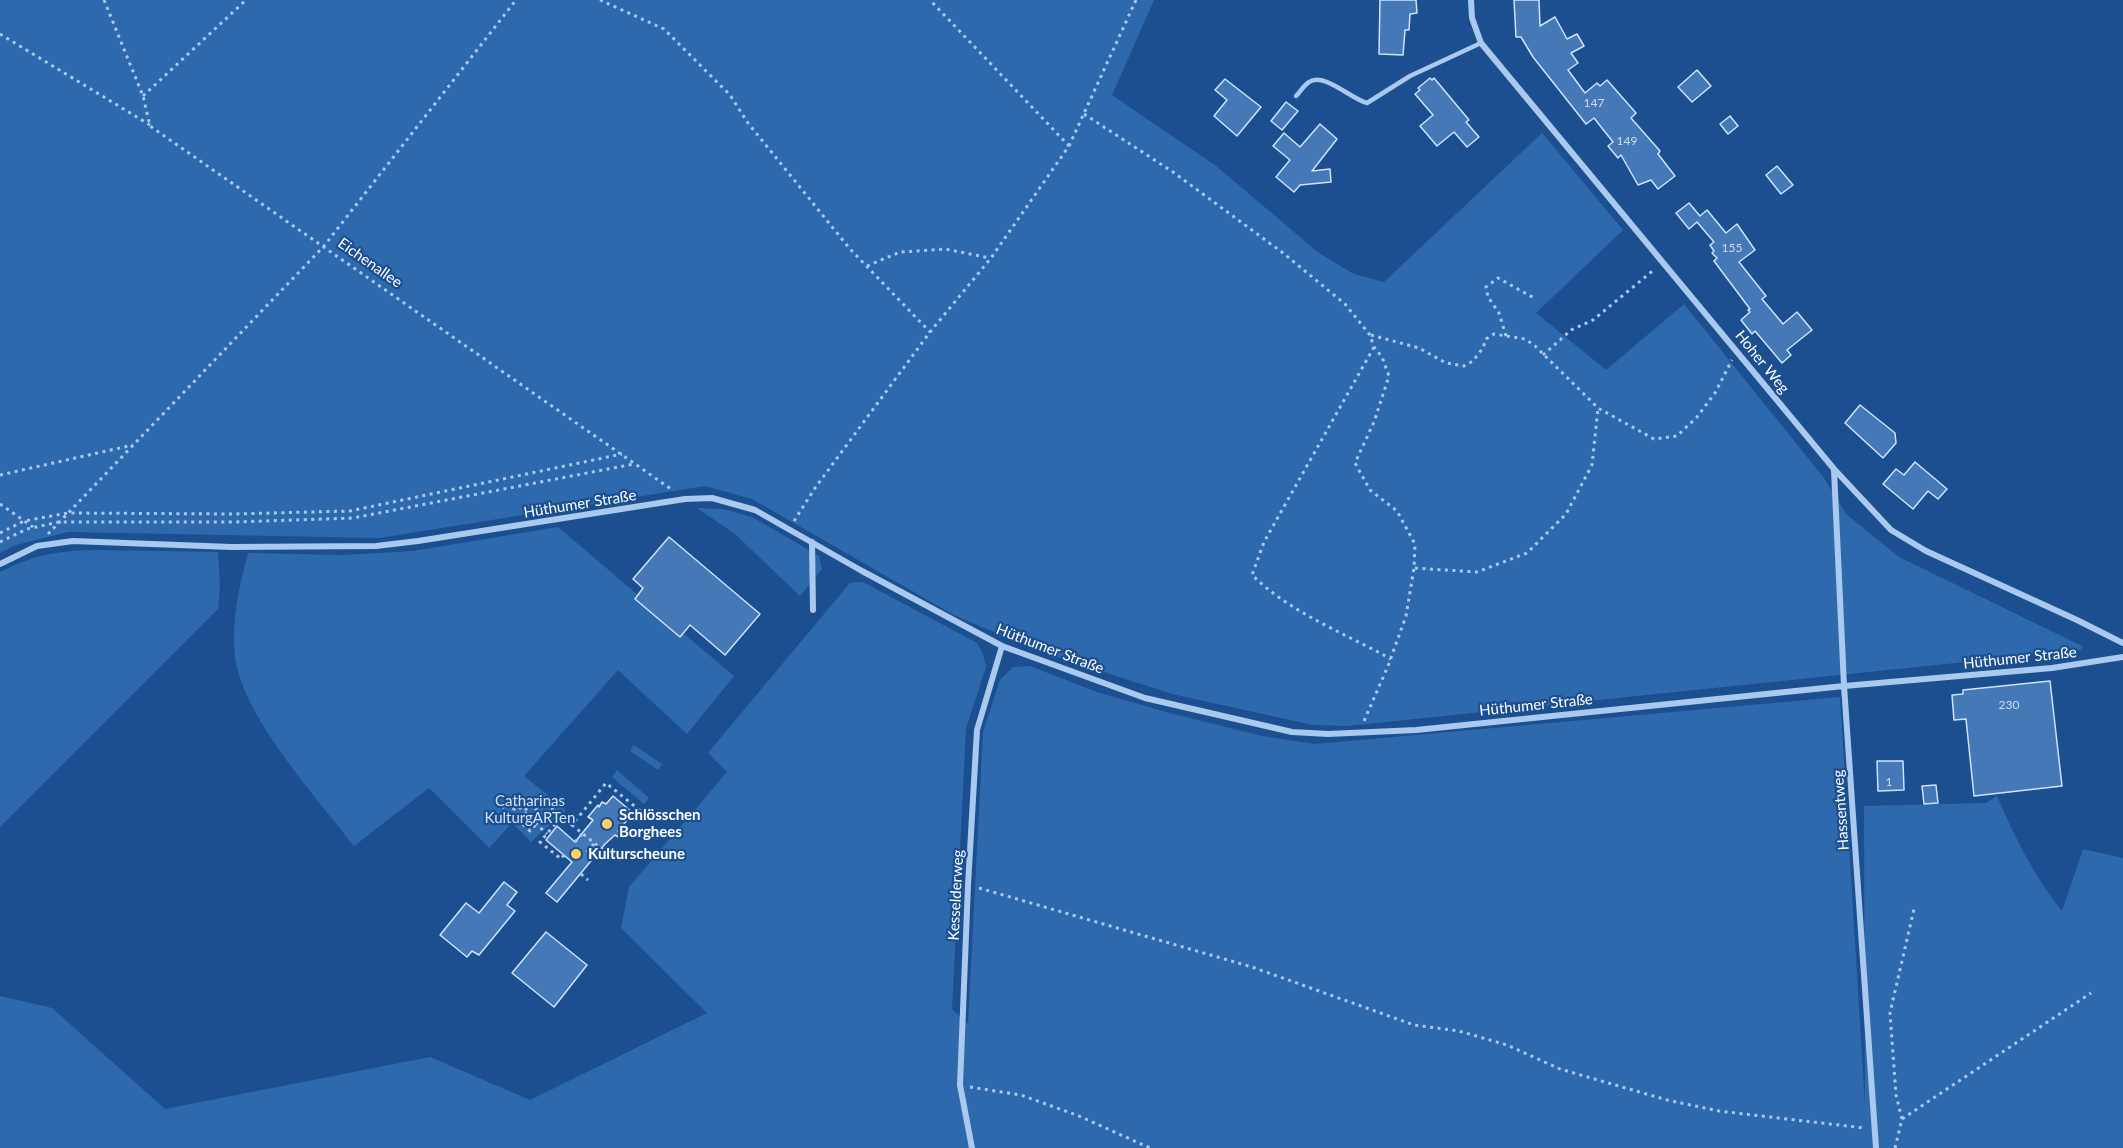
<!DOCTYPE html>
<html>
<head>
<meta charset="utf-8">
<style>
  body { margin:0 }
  canvas { display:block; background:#1b4f8f }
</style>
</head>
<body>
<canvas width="2123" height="1148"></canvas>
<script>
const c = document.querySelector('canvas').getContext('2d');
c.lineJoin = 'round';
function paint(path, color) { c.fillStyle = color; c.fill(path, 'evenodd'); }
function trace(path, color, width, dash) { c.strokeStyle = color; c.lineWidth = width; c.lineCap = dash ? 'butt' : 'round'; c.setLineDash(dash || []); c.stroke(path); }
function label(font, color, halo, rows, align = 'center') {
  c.font = font + ' Lato,sans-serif'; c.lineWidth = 4.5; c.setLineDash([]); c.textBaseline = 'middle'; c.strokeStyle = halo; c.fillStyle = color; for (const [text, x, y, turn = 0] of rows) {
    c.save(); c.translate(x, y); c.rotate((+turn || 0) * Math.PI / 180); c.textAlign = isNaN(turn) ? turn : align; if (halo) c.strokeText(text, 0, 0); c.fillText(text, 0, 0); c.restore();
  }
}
paint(new Path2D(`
  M0 0H1154L1112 95 1216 166 1319 253 1354 274 1384 282 1542 133 1623 230 1536 313 1606 370 1684 304 1824 478 1846 514 1899 557 2082 646 2081 650 1347 726 1313 725 1172 694 1036 650 954 615 752 499 705 486 379 538 68 532 16 545 0 553Z
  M697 508 723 509 752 517 819 556 822 569 800 596 735 534Z
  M558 527 638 595 635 599 680 636 683 633 734 676 687 734 618 670 524 776 566 810 531 842 512 823 489 848 429 788 354 846C317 798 243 717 235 657 231 622 239 587 248 553L343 555 413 551Z
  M90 550 218 552 220 586 218 609 0 827V572C34 555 52 552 90 550Z
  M863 582 977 643 983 654 986 667 966 728 952 1009 968 1024 983 732 1000 680 1013 667 1030 666 1097 692 1166 712 1262 736 1315 744 1840 697 1865 1105 1864 806 1986 803 1997 796C2015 837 2034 877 2062 911L2083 849 2123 858V1148H0V996L52 1008 165 1109 430 1057 530 1100 707 1013 621 928 629 887 727 772 708 753 850 583Z
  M634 745 662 764 658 770 630 751Z
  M617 770 649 798 644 804 612 777Z`), '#2e69ad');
const building = new Path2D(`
  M1380 0H1416L1417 13 1410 14 1409 30H1405L1403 55 1379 54Z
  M1514 0H1539L1540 26 1555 17 1567 39 1577 34 1584 46 1571 53 1578 63 1568 70 1585 93 1597 83 1600 86 1607 80 1636 113 1631 118 1660 151 1658 154 1675 176 1658 189 1651 180 1638 185 1621 155 1618 158 1608 146 1613 142 1594 118 1586 124 1533 57 1521 37H1516Z
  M1697 70 1711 86 1692 102 1678 87Z
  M1430 78 1432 80 1434 78 1469 120 1466 122 1479 137 1467 147 1454 132 1437 146 1420 126 1433 115 1415 94 1420 90 1418 88Z
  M1225 79 1261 107 1237 136 1214 116 1227 100 1215 90Z
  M1286 102 1298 111 1282 130 1271 121Z
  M1730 116 1738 126 1728 134 1720 124Z
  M1320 124 1337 139 1312 171 1330 169 1331 182 1300 185 1294 192 1276 177 1290 160 1273 146 1284 133 1300 147Z
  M1777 166 1793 185 1781 194 1766 175Z
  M1689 203 1700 216 1707 210 1726 233 1737 224 1755 250 1739 262 1766 296 1762 299 1783 324 1797 312 1812 330 1787 350 1791 355 1782 363 1755 331 1752 334 1741 320 1750 312 1748 310 1750 309 1714 261 1717 258 1712 253 1714 251 1710 245 1714 242 1697 222 1689 229 1676 213Z
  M1860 405 1895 433 1896 443 1883 458 1845 423Z
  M1915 462 1947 489 1938 499 1928 491 1913 509 1883 484 1896 469 1904 475Z
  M669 537 760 614 725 655 690 625 680 637 635 599 643 588 633 579Z
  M2050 681 2062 786 1974 796 1966 719 1954 720 1952 695 1963 694V690Z
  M1877 761H1903L1904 790 1878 791Z
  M1936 785 1938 803 1924 804 1922 786Z
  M613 796 633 813 618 831 622 836 620 838 615 835 605 844 557 902 546 893 572 862 546 840 557 826 575 842 593 820 588 817 598 805 599 807 602 802 606 804Z
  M504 882 517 892 507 905 515 911 479 955 472 951 467 957 440 935 466 903 479 913Z
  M546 932 587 965 554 1007 512 973Z`);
paint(building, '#4478b7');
trace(building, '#cfe3fa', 1.5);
trace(new Path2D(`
  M104 0 143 96 150 126 671 489
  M600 0 664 29 730 95 748 123 850 249 930 332
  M0 34 150 125
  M143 96 246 0
  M1084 114 1173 172 1283 253 1345 304 1370 335 1374 347 1382 357 1389 376 1374 422 1355 463 1370 490 1397 511 1415 544 1414 568 1406 616 1388 666 1364 721
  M1069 146 1136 0
  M867 266 900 252 945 249 990 258
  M1371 335 1419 348 1446 363 1464 366 1473 361 1483 348 1486 339 1494 334 1525 339 1535 346 1598 408 1654 439 1677 436 1697 417 1715 393 1732 360
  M1506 336 1499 313 1488 297 1486 287 1498 278 1534 298
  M1374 347 1264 542 1252 575C1291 613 1344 633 1391 659
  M1543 355 1571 330 1593 320 1655 269
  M0 475 133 445
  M0 504 33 527
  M794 521 815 488 930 332 991 258 1069 146 930 0
  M0 533 24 521 68 513 233 514 350 511 622 454
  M48 534 324 246 516 0
  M0 542 27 529 59 522H233L353 518 634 464
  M1415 568 1477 572 1527 553 1566 514 1592 465 1598 408
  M510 804a5 5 0 1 1 10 0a5 5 0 1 1-10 0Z
  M519 801 523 797 543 816 530 831 517 819 538 796 561 817
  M502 806 517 819
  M519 807 547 834
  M619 830 625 835
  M575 842 582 834
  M587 852 594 844
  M564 855 561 859 540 842 561 817 572 825
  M609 855 572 825 606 783 643 813
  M581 874 588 880
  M979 888 1252 967 1414 1025 1459 1031 1507 1045 1560 1069 1667 1100 1719 1111 1864 1128
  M970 1087 1021 1095 1079 1116 1150 1148
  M1902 1119 1896 1095 1890 1013 1914 909
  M1895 1148 1902 1119 2091 993`), '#a9c9ee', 3, [3, 4.5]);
trace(new Path2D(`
  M1296 96C1300 92 1304 85 1309 82 1324 72 1351 99 1367 103L1410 76 1481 43`), '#a9c9ee', 4.5);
trace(new Path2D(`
  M1471 0 1472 18 1481 43 1834 469 1891 530 1926 551 2077 620 2123 643
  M1834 470 1844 686 1876 1148
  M812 542 813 610
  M0 564 37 546 73 541 231 547 376 546 418 541 685 499 712 498 755 510 862 571 1002 646 1145 698 1292 732 1328 734 1416 730 1844 686 2052 668 2123 657
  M972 1148 960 1085 968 885 977 730 1002 646`), '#a9c9ee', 6);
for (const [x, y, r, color] of [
  [607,824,6,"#ffd166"],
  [576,854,6,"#ffd166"]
]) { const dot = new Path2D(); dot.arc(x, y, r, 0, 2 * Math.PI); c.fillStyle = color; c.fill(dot); trace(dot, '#1b4f8f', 2); }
label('12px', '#d0dded', null, [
  ["147",1594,103],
  ["149",1627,141],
  ["155",1732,248],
  ["230",2009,705],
  ["1",1889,782]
]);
label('15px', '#fff', '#1b4f8f', [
  ["Eichenallee",370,263,35],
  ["Hoher Weg",1762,362,51],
  ["Hüthumer Straße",580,504,-9],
  ["Hüthumer Straße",1050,649,21],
  ["Hüthumer Straße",2020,658,-6],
  ["Hüthumer Straße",1536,705,-6],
  ["Hassentweg",1841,810,-94],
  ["Kesselderweg",956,895,-87]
]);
label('15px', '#cfe3fa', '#1b4f8f', [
  ["Catharinas",530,801],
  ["KulturgARTen",530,818]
]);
label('bold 15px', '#fff', '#1b4f8f', [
  ["Schlösschen",619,815],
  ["Borghees",619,832],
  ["Kulturscheune",588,854]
], 'left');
</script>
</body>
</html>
